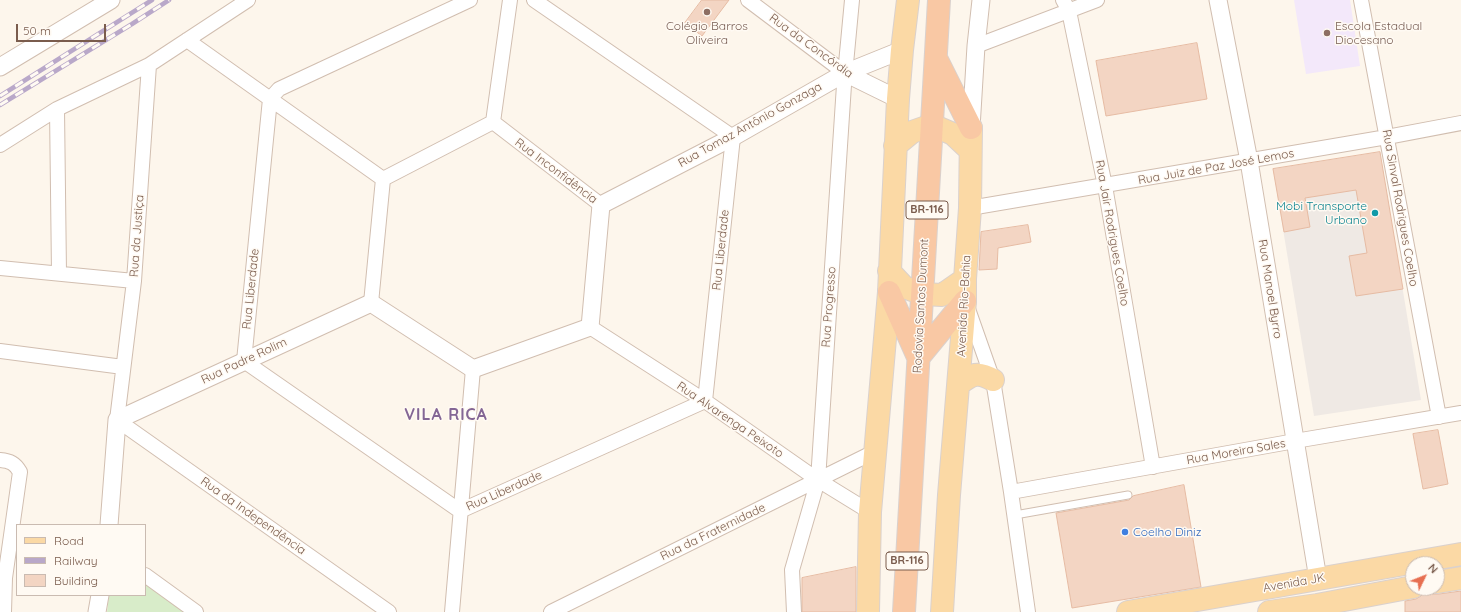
<!DOCTYPE html>
<html>
<head>
<meta charset="utf-8">
<style>
  body { margin:0 }
  #map { position:relative; width:1461px; height:612px; overflow:hidden; background:#fdf6ec; font-family:Quicksand,sans-serif }
  canvas { display:block }
  .legend { position:absolute; left:16px; top:524px; width:130px; height:72px; box-sizing:border-box; background:#fffaf3; border:1px solid #cabbb1; margin:0; padding:5px 7px; list-style:none; font-size:12px; color:#7a5c4d }
  .legend li { display:flex; align-items:center; gap:8px; height:20px }
  .legend b { width:20px; border:1px solid #cabbb1 }
  .north { position:absolute; left:1405px; top:556px; width:40px; height:40px; box-sizing:border-box; background:#fffaf3; border:1px solid #cabbb1; border-radius:50%; rotate:47deg; font-size:11px; font-weight:700; line-height:16px; text-align:center; color:#7a5c4d }
  .north::after { content:''; display:block; margin:auto; width:14px; height:18px; background:#e76f51; clip-path:polygon(50% 0,100% 100%,50% 72%,0 100%) }
  .scale { position:absolute; left:16px; top:24px; width:90px; height:18px; box-sizing:border-box; border:2px solid #7a5c4d; border-top:0; padding-left:5px; font-size:12px; line-height:14px; white-space:nowrap; color:#7a5c4d; -webkit-text-stroke:3px #fffaf3; paint-order:stroke }
</style>
</head>
<body>
<div id="map">
<canvas width="1461" height="612"></canvas>
<ul class="legend">
<li><b style="height:5px;background:#fbd9a5"></b>Road</li>
<li><b style="height:5px;background:#b9a8c9"></b>Railway</li>
<li><b style="height:11px;background:#f3d5c3"></b>Building</li>
</ul>
<div class="north">N</div>
<div class="scale">50 m</div>
</div>
<script>
const c = document.querySelector('canvas').getContext('2d');
c.lineJoin = 'round';
function paint(path, color) { c.fillStyle = color; c.fill(path, 'evenodd'); }
function trace(path, color, width, dash) { c.strokeStyle = color; c.lineWidth = width; c.lineCap = dash ? 'butt' : 'round'; c.setLineDash(dash || []); c.stroke(path); }
function label(font, color, halo, rows, align = 'center') {
  c.font = font + ' Quicksand,sans-serif'; c.lineWidth = 3; c.setLineDash([]); c.textBaseline = 'middle'; c.strokeStyle = halo; c.fillStyle = color; for (const [text, x, y, turn = 0] of rows) {
    c.save(); c.translate(x, y); c.rotate((+turn || 0) * Math.PI / 180); c.textAlign = isNaN(turn) ? turn : align; if (halo) c.strokeText(text, 0, 0); c.fillText(text, 0, 0); c.restore();
  }
}
paint(new Path2D(`
  M1380 152 1421 400 1314 416 1273 169Z`), '#efe9e4');
paint(new Path2D(`
  M1294 0H1350L1360 66 1306 74Z`), '#f3e8fa');
paint(new Path2D(`
  M145 582 187 612H107L109 595H145Z`), '#d8ecc9');
const building = new Path2D(`
  M702 0H729L702 36 685 23Z
  M1197 43 1207 99 1106 116 1096 61Z
  M1380 152 1403 289 1356 296 1349 256 1367 253 1356 190 1305 198 1310 227 1284 232 1273 169Z
  M1028 225 1031 242 998 248 997 269 979 270 981 232Z
  M1438 430 1448 484 1423 489 1413 434Z
  M1184 485 1201 587 1072 608 1056 513 1129 500 1133 496Z
  M856 567V612H802V578Z
  M1428 590 1433 594H1439L1461 591V612H1405V601L1416 599 1421 596 1425 591Z`);
paint(building, '#f3d5c3');
trace(building, '#e6bba3', 1);
const service = new Path2D(`
  M1015 515 1128 495`);
const minor = new Path2D(`
  M248 0 149 65 134 281 117 420 389 612
  M470 0 279 89 270 99 244 361 460 511 705 401 733 137 534 0
  M748 0 845 73
  M1063 0 1069 11 1105 186 1153 467
  M1361 0 1439 417
  M187 40 383 179
  M976 46 1097 0
  M57 109 59 273
  M493 122 510 0
  M0 145 57 109 149 65
  M970 208 1387 137 1461 123
  M0 268 134 281
  M371 303 383 179 493 122 601 205
  M968 309 993 380 1011 492 1028 612
  M590 327 705 401 818 480 870 512
  M0 351 123 367
  M0 460C10 461 15 463 20 472L5 578 4 612
  M1011 492 1295 441 1461 413
  M145 575 196 612
  M452 612 473 369
  M551 612 874 452
  M794 612 792 570 818 480 844 85 852 0`);
const tertiary = new Path2D(`
  M1218 0 1249 161 1318 579
  M0 67 111 0
  M845 73 898 99
  M971 128 976 46 981 0
  M109 525 117 420 371 303 473 369 590 327 601 205 733 137 845 73 902 50
  M97 612 100 595`);
const primary = new Path2D(`
  M895 146 912 132 932 125 953 134 970 150
  M889 271 904 287 923 294 942 295 965 279
  M959 384C972 374 978 371 993 380
  M1437 582 1461 578
  M868 612 870 512 889 292 898 99 902 50 908 0
  M942 612 949 495 965 301V279L970 208 971 128
  M1128 612 1461 554
  M1269 612 1317 605 1413 587`);
const trunk = new Path2D(`
  M936 58 971 128
  M889 292 917 355
  M918 358 965 301
  M904 612 939 0`);
trace(service, '#d1beb0', 9);
trace(minor, '#d1beb0', 16);
trace(tertiary, '#d1beb0', 19);
trace(primary, '#dad1cd', 24);
trace(trunk, '#dad1cd', 24);
trace(service, '#fff', 7);
trace(minor, '#fff', 14);
trace(tertiary, '#fff', 17);
trace(primary, '#fbd9a5', 22);
trace(trunk, '#f9c8a4', 22);
const rail = new Path2D(`
  M0 96 152 0
  M0 105 132 24 169 0`);
trace(rail, '#b9a8c9', 4.5);
trace(rail, '#fffaf3', 3, [9]);
for (const [x, y, r, color] of [
  [707,12,4,"#8d6e63"],
  [1327,33,4,"#8d6e63"],
  [1375,213,4,"#0f9aa8"],
  [1125,532,4,"#3f7fe0"]
]) { const dot = new Path2D(); dot.arc(x, y, r, 0, 2 * Math.PI); c.fillStyle = color; c.fill(dot); trace(dot, '#fffaf3', 1.5); }
for (const [x, y, w] of [
  [927,210,42],
  [907,561,42]
]) { const box = new Path2D(); box.roundRect(x - w / 2, y - 9, w, 18, 3); c.fillStyle = '#fffaf3'; c.fill(box); trace(box, '#7a5c4d', 1); }
label('bold 11px', '#7a5c4d', null, [
  ["BR-116",927,210],
  ["BR-116",907,561]
]);
label('12px', '#785e54', '#fffaf3', [
  ["Colégio Barros",707,26],
  ["Oliveira",707,40],
  ["Escola Estadual",1335,26,"left"],
  ["Diocesano",1335,40,"left"]
]);
label('12px', '#7a5c4d', '#fffaf3', [
  ["Rua da Concórdia",811,46,36],
  ["Rua Tomaz Antônio Gonzaga",750,125,-29],
  ["Rua Juiz de Paz José Lemos",1216,167,-10],
  ["Rua Inconfidência",556,171,37],
  ["Rua Sinval Rodrigues Coelho",1400,208,80],
  ["Rua Jair Rodrigues Coelho",1112,233,80],
  ["Rua da Justiça",137,236,-86],
  ["Rua Liberdade",721,250,-84],
  ["Rua Liberdade",251,289,-84],
  ["Rua Manoel Byrro",1270,289,81],
  ["Rodovia Santos Dumont",921,306,-87],
  ["Avenida Rio-Bahia",964,306,-87],
  ["Rua Progresso",829,307,-86],
  ["Rua Padre Rolim",244,361,-25],
  ["Rua Alvarenga Peixoto",730,420,34],
  ["Rua Moreira Sales",1236,452,-10],
  ["Rua Liberdade",504,491,-24],
  ["Rua da Independência",253,516,35],
  ["Rua da Fraternidade",713,532,-26],
  ["Avenida JK",1294,583,-10]
]);
label('12px', '#0d838f', '#fffaf3', [
  ["Mobi Transporte",1367,206],
  ["Urbano",1367,220]
], 'right');
label('12px', '#366cbe', '#fffaf3', [
  ["Coelho Diniz",1133,532]
], 'left');
c.letterSpacing = '1px';
label('bold 16px', '#846695', '#fffaf3', [
  ["VILA RICA",446,415]
]);
c.letterSpacing = '0px';
</script>
</body>
</html>
